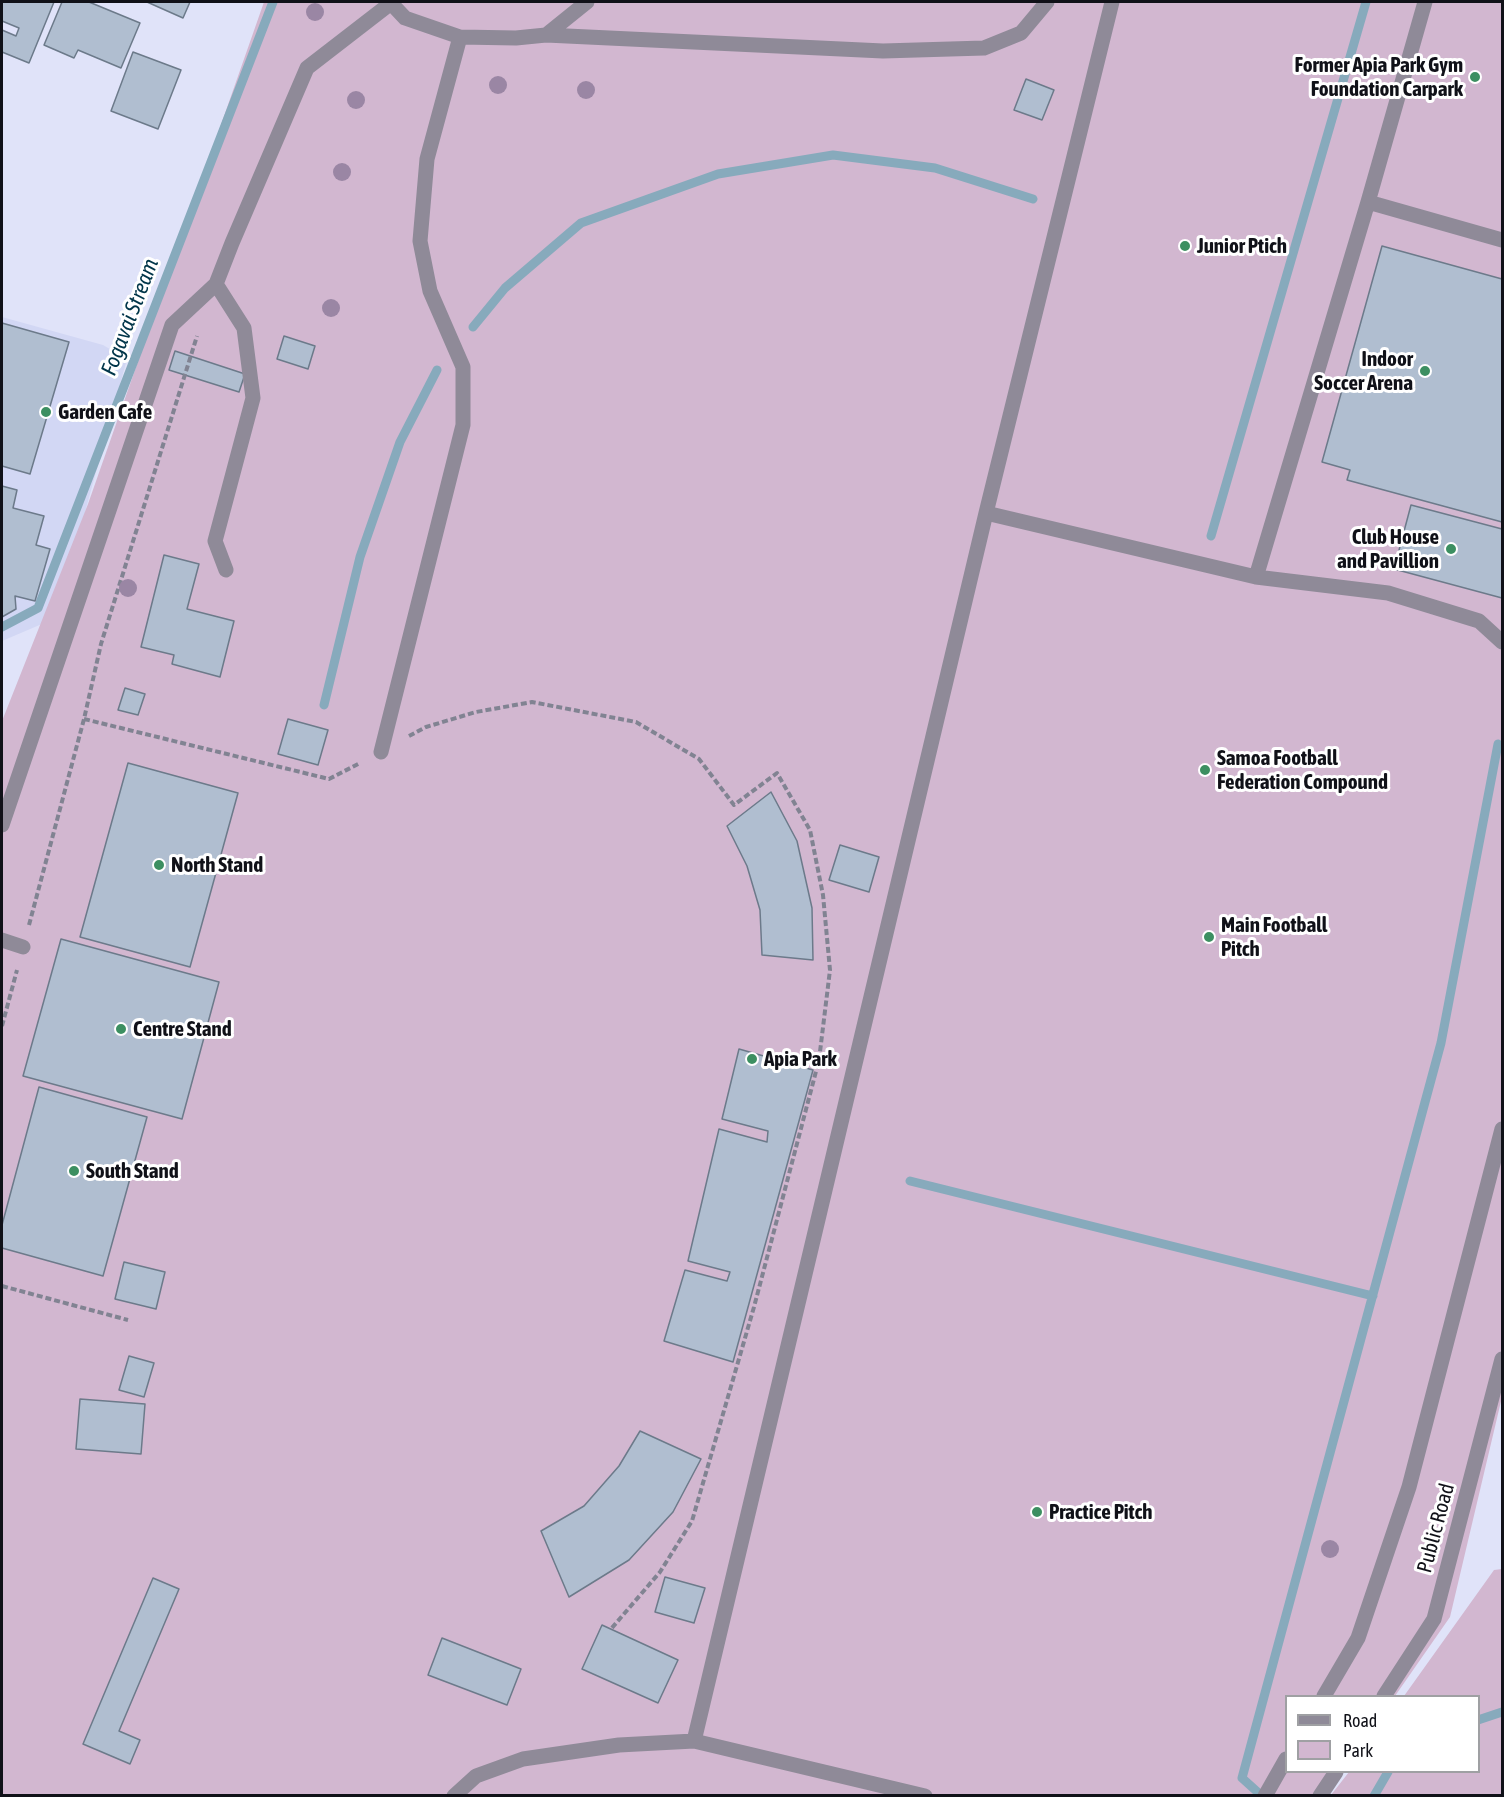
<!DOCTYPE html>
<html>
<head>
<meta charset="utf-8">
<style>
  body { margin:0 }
  #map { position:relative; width:1504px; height:1797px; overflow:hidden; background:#e0e3f9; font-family:"Asap Condensed",sans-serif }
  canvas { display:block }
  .frame { position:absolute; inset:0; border:3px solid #101118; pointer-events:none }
  .legend { position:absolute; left:1285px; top:1695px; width:195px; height:78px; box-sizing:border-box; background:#fff; border:2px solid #9fa0a3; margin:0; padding:8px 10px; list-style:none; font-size:18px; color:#101118 }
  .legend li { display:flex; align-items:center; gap:12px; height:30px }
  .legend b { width:30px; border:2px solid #9fa0a3 }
</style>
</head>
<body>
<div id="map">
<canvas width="1504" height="1797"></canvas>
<div class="frame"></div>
<ul class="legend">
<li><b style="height:8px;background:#8f8a98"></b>Road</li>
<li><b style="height:16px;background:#d2b7d0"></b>Park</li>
</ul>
</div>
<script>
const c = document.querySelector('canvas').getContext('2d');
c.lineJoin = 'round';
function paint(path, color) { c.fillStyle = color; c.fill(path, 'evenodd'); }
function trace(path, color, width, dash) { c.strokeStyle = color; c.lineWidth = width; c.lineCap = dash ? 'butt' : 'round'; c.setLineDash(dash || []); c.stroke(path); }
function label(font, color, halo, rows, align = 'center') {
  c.font = font + ' "Asap Condensed",sans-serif'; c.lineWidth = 6; c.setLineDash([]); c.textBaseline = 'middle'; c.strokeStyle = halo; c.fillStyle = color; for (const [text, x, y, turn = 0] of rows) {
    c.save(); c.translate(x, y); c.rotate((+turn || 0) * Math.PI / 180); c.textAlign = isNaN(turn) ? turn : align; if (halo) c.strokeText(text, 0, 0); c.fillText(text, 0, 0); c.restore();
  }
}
paint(new Path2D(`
  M2 317 103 345 127 359 56 618 2 641Z`), '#d2d7f4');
paint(new Path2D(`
  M264 2H1502V1397L1450 1617 1395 1696H1286V1772H1344L1328 1795H2V721L88 504Z
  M1502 1569V1795H1331L1349 1772H1478V1696H1404L1494 1570Z`), '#d2b7d0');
trace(new Path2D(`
  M473 327 505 288 581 223 718 174 833 155 935 168 1033 199
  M1211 536 1366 2
  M2 627 38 608 273 2
  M324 705 360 557 400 442 437 370
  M910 1181 1373 1296
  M1478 1720 1502 1712
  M1262 1796 1242 1778 1441 1043 1498 744
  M1374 1796 1388 1772`), '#87aabc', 9);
const building = new Path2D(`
  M2 2H54L29 63 2 52V30L16 36 19 28 2 21Z
  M62 2H89L140 23 121 68 78 50 74 58 44 45Z
  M147 2H190L183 18Z
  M133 52 181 70 158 129 111 111Z
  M1026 79 1054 90 1042 120 1014 110Z
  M1382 246 1502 279V522L1347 480 1350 470 1322 462Z
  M2 323 69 342 30 474 2 466Z
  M284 336 315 346 308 369 277 359Z
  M175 351 245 374 239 392 169 370Z
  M2 486 17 490 13 508 44 516 36 545 50 549 35 601 15 596 16 609 2 617Z
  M1411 505 1502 529V598L1394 569Z
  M164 555 199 564 187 609 234 621 220 677 172 664 174 655 141 647Z
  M125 688 145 694 138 715 118 710Z
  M288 719 328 730 318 765 278 754Z
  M128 763 238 793 190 967 80 937Z
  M771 792 797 841 812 908 813 960 762 955 760 910 747 866 727 826Z
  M840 845 879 857 869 892 829 880Z
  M61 939 219 982 182 1119 23 1076Z
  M739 1049 813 1070 733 1362 664 1341 685 1270 727 1281 730 1272 688 1261 719 1129 767 1142 768 1131 722 1119Z
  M39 1087 147 1117 103 1276 2 1248V1225Z
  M124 1262 165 1272 156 1309 115 1299Z
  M129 1356 154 1363 144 1397 119 1390Z
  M80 1399 145 1404 141 1454 76 1449Z
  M640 1431 701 1459 673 1512 629 1560 569 1597 541 1531 584 1506 619 1466Z
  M665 1577 705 1588 694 1623 655 1612Z
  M153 1578 179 1589 119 1731 140 1740 130 1764 83 1744Z
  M602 1625 678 1660 658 1703 582 1669Z
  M442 1638 521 1669 507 1705 428 1675Z`);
paint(building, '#b0bed0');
trace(building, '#6c7a8a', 1.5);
trace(new Path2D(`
  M84 719 329 779 360 763
  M409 736 426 727 476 712 532 702 636 722 699 759 734 805 777 773 810 830 823 895 830 970 819 1060 754 1307 692 1521 660 1572 611 1629
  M29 925 84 719 101 644 197 336
  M2 1026 17 970
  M2 1286 128 1320`), '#818392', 4, [6, 3]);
trace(new Path2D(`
  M390 2 405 18 460 37 516 38 546 35 587 2
  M546 35 883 51 984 48 1021 33 1047 2
  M1368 202 1502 240
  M216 284 244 328 253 398 215 541 226 570
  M986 513 1256 577 1388 593 1479 621 1502 642
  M1256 577 1368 202 1425 2
  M381 752 463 425V367L430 291 420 241 427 159 460 37
  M2 825 172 325 216 284 232 243 307 68 391 3
  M2 940 23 947
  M1324 1696 1358 1638 1409 1487 1502 1129
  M1384 1696 1434 1619 1502 1359
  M694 1741 986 513 1112 2
  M454 1796 476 1776 523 1759 619 1745 694 1741 925 1796
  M1265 1796 1286 1759
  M1320 1796 1336 1772`), '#8f8a98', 15);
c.fillStyle = '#9a86a4';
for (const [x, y] of [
  [315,12],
  [498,85],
  [586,90],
  [356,100],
  [342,172],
  [331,308],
  [128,588],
  [1330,1549]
]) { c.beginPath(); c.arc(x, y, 9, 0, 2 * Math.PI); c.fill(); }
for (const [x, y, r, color] of [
  [1475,77,6,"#3c8f61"],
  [1185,246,6,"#3c8f61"],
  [1425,371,6,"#3c8f61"],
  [46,412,6,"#3c8f61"],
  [1451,549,6,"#3c8f61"],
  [1205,770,6,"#3c8f61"],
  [159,865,6,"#3c8f61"],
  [1209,937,6,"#3c8f61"],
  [121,1029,6,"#3c8f61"],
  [752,1059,6,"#3c8f61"],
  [74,1171,6,"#3c8f61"],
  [1037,1512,6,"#3c8f61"]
]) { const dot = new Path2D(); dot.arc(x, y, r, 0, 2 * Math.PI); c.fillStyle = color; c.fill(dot); trace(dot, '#fff', 2); }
label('bold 21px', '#101118', '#fff', [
  ["Former Apia Park Gym",1463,65,"right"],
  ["Foundation Carpark",1463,89,"right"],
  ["Junior Ptich",1197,246],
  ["Indoor",1413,359,"right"],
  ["Soccer Arena",1413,383,"right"],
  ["Garden Cafe",58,412],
  ["Club House",1439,537,"right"],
  ["and Pavillion",1439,561,"right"],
  ["Samoa Football",1217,758],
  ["Federation Compound",1217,782],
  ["North Stand",171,865],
  ["Main Football",1221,925],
  ["Pitch",1221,949],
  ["Centre Stand",133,1029],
  ["Apia Park",764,1059],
  ["South Stand",86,1171],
  ["Practice Pitch",1049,1512]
], 'left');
label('21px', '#101118', '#fff', [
  ["Public Road",1436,1528,-75]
]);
label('italic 22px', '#003549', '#fff', [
  ["Fogavai Stream",130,317,-69]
]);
</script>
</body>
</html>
